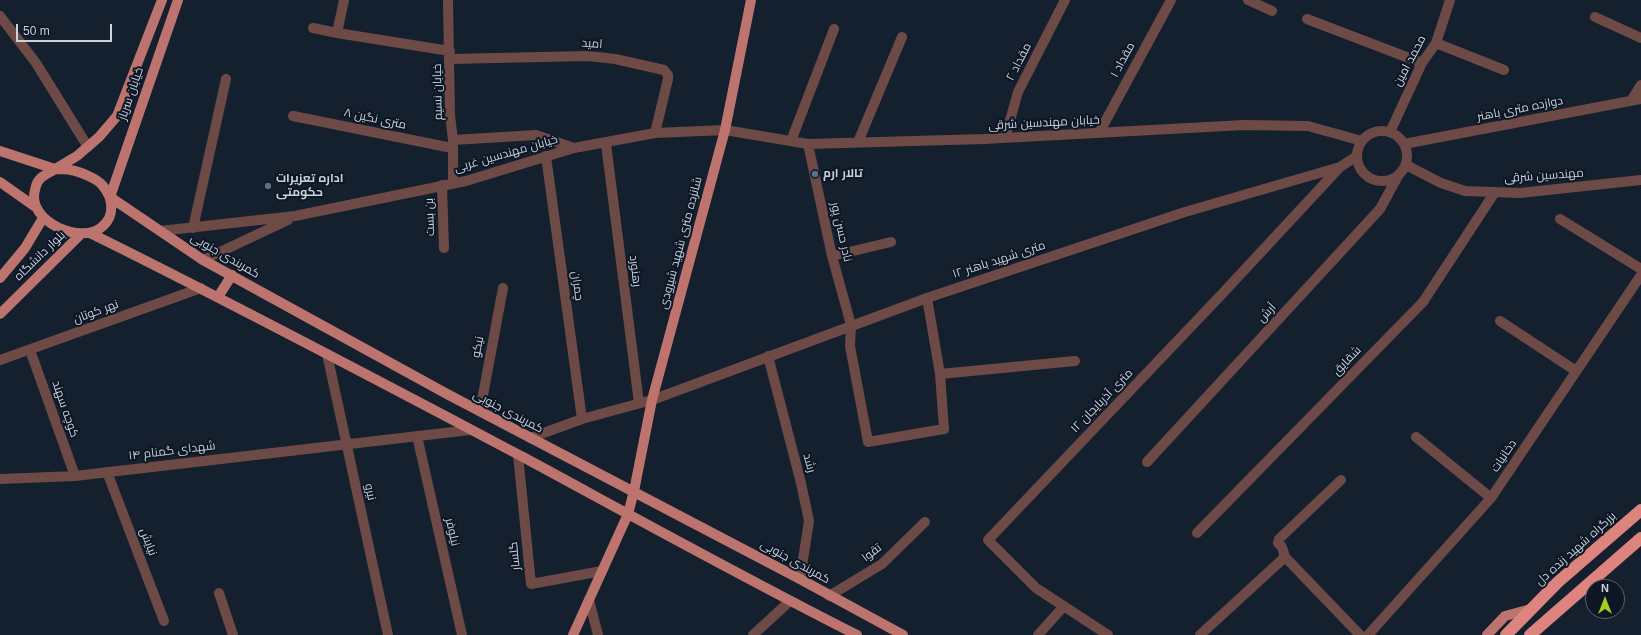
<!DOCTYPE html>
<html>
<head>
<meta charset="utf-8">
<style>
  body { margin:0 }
  #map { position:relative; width:1641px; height:635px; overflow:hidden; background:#14202e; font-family:Arial,sans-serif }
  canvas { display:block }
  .north { position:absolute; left:1585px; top:579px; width:40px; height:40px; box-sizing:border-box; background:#0c1624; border:1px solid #58616e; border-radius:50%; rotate:0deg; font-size:11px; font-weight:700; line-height:16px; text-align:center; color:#cad2dc }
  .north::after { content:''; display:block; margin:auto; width:14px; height:18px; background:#a7c820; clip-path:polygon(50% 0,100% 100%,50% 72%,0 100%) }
  .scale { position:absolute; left:16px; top:24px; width:96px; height:18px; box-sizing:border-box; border:2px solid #cad2dc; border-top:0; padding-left:5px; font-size:12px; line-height:14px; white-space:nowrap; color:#cad2dc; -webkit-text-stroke:3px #0c1624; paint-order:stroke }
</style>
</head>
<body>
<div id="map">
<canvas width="1641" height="635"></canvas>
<div class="north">N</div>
<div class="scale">50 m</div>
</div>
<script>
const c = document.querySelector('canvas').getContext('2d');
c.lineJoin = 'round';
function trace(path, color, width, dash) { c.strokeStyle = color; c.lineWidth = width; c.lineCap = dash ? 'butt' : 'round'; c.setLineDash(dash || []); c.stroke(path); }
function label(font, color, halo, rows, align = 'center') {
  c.font = font + ' Arial,Cairo,sans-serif'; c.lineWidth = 4; c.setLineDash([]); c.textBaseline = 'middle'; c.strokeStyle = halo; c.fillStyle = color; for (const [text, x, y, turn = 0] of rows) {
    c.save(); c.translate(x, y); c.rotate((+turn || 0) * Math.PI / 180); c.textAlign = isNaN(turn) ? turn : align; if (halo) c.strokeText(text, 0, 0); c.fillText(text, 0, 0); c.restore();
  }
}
trace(new Path2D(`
  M448 0 450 115 453 140V183
  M1248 0 1272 11
  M0 16 36 63 88 147
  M1595 17 1641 38
  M1307 19 1422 63
  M313 28 337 33 450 51
  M337 33 344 0
  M1436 43 1504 70
  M450 59 588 56 615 59 664 70 668 75V79L655 133
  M1631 101 1641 85
  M293 116 452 148
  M1357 156a25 25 0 1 1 50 0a25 25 0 1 1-50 0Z
  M1390 132 1422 63 1436 43 1450 0
  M1099 133 1171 0
  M1005 138 1018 92 1065 0
  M453 140 536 135 574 148
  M791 141 834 29
  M858 142 902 37
  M606 144 639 403
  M808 144 832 256 851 325 850 346 868 442 944 429 940 374 927 298
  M1404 144 1641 99
  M546 156 582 419
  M1406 165 1441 183 1465 191 1520 193 1641 180
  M442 185 444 248
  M1560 219 1641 269
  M193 228 226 79
  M160 231 295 216 466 181 574 148 655 133 725 130 808 144 984 139 1244 125 1308 126 1362 141
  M832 256 891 242
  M203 260 288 220
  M1500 321 1576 371
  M30 350 75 476
  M327 354 388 635
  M768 356 801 483 809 521 800 579
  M0 360 201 288
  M940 374 1075 361
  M480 411 503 288
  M417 436 462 635
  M1416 437 1491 498
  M530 438 582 419 652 400 927 298 1185 212 1340 167 1357 156
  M518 455 531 584 602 571
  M1147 462 1380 209 1398 176
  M107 472 164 621
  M0 479 75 476 470 430
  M1197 533 1423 302 1495 192
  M1285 557 1282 547 1278 543 1279 539 1341 480
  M219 593 233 635
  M829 596 882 564 925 522
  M589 600 598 635
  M753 635 790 601
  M1038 635 1064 606
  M1108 635 1036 588 988 540 1222 294 1340 167
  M1200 635 1285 557 1360 635
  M1368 635 1491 498 1641 275`), '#6e4a47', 10);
trace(new Path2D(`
  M178 0 110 197 203 260 447 394 800 579 903 635
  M0 151 55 169 77 156 99 137 117 116 162 0
  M55 169C60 169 66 169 70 170 79 171 98 179 103 186 113 198 115 215 103 226 83 246 26 222 35 190 36 184 38 180 42 177 46 174 51 172 55 169Z
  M0 182 34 206
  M90 233C236 305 379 381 523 457 634 517 744 578 857 635
  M0 278 25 248 43 218
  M218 297 232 275
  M0 314 81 234
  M573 635 628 514 634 491 652 400 725 130 751 0
  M1487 635 1505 616 1531 609`), '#bd746e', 10);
trace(new Path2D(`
  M1506 635 1558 582 1641 510
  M1530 635 1641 538`), '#dc847d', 12);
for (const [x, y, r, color] of [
  [815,174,4,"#5c6f8a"],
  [268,186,4,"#5c6f8a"]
]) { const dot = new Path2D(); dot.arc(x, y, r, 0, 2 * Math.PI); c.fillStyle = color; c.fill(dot); trace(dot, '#0c1624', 1.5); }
label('12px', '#cad2dc', '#0c1624', [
  ["امید",592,44,4],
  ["مقداد ۱",1123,60,-62],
  ["محمد امین",1410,61,-62],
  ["مقداد ۲",1019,62,-63],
  ["خیابان نسیم",438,92,-91],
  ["خیابان سرباز",131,94,-71],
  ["دوازده متری باهنر",1520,109,-11],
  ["۸ متری نگین",375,119,12],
  ["خیابان مهندسین شرقی",1044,123,-3],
  ["خیابان مهندسین غربی",506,154,-16],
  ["مهندسین شرقی",1544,176,-4],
  ["بن بست",430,217,-92],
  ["نادر حسن پور",841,232,77],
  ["شانزده متری شهید شیرودی",681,243,-75],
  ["بلوار دانشگاه",40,256,-44],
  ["کمربندی جنوبی",225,256,30],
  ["۱۲ متری شهید باهنر",999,260,-18],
  ["رهنورد",635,271,83],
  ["چمران",577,286,82],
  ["نهر کوتان",96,312,-20],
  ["آرش",1267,313,-47],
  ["نیکو",478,347,-79],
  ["شقایق",1347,361,-46],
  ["۱۲ متری آذربایجان",1102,401,-46],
  ["کوچه سهند",65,409,71],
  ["کمربندی جنوبی",508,412,28],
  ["۱۴ شهدای گمنام",172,451,-7],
  ["دخانیات",1504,456,-56],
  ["رشد",809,463,75],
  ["نیرو",370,492,78],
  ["نیلوفر",452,532,77],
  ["نیایش",148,542,69],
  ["بزرگراه شهید زنده دل",1576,549,-42],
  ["تقوا",872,553,-38],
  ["گلسار",515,556,-96],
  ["کمربندی جنوبی",795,562,29]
]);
label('bold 12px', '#cad2dc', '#0c1624', [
  ["تالار ارم",823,174],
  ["اداره تعزیرات",276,179],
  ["حکومتی",276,193]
], 'left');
</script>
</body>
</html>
